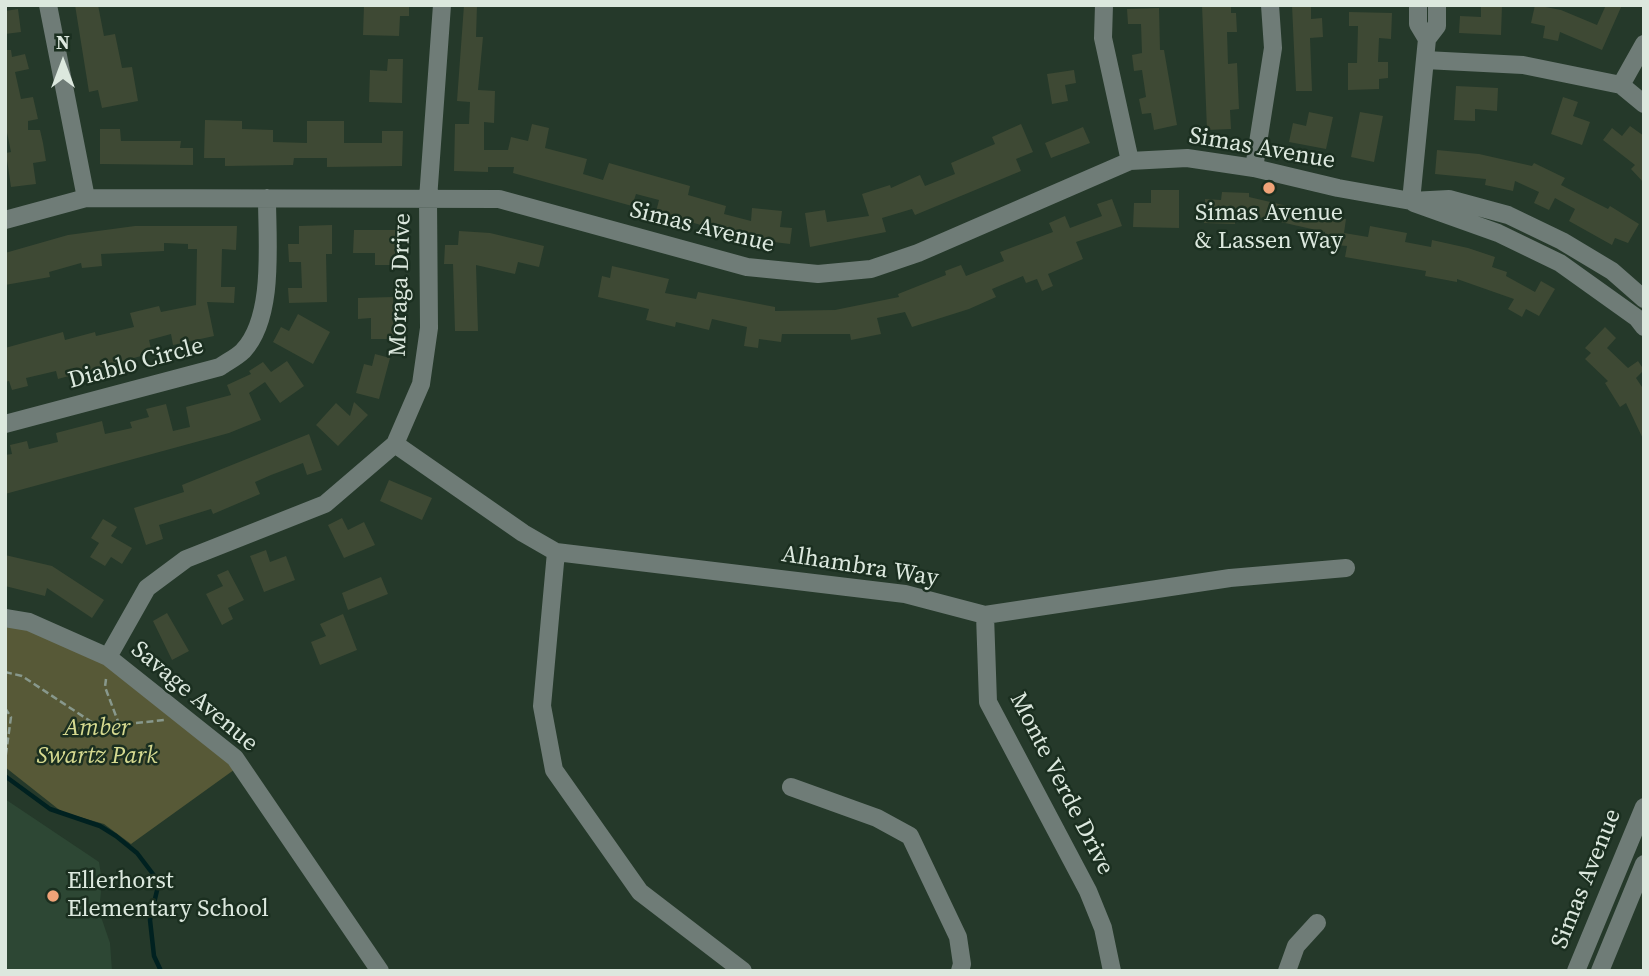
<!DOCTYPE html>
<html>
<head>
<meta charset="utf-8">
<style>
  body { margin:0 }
  #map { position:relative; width:1649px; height:976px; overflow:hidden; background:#25392a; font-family:"Source Serif 4",serif }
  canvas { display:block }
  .frame { position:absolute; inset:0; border:7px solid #dce8de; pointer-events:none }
  .north { position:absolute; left:28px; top:28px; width:70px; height:70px; -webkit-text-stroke:5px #1b2f20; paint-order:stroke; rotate:0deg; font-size:19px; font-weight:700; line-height:28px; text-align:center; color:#dce8de }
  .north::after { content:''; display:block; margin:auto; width:24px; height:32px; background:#dce8de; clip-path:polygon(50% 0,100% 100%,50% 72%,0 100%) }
</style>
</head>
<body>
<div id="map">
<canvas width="1649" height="976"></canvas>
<div class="frame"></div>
<div class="north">N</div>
</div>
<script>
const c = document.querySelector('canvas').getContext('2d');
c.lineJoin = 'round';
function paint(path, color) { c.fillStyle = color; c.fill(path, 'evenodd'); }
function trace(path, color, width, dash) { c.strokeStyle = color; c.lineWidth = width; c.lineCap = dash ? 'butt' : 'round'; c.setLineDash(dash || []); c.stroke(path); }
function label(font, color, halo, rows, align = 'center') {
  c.font = font + ' "Source Serif 4",serif'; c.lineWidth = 5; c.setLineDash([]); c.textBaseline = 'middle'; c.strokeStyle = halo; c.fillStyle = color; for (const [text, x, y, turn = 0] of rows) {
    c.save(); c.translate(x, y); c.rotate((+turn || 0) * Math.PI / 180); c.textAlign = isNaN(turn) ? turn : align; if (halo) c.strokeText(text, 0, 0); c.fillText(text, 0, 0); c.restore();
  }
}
paint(new Path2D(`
  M5 799 99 862 102 881 99 911 110 943 112 971H5Z`), '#2d4734');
paint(new Path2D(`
  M5 621 103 658 238 767 131 844 104 824 62 812 5 767Z`), '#575937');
trace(new Path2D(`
  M5 776 50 809 100 826 116 836 137 853 159 882 150 920 154 956 161 971`), '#002120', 4.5);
paint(new Path2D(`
  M75 5H98L104 36 115 34 122 68 132 67 138 101 102 108 98 90 89 92Z
  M364 5H409V16H400L399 36 363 35Z
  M464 5H477L476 37H483L478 90 495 91 494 123 484 122V150H508L511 137 528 141 532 124 549 128 545 148 587 159 583 174 603 180 609 163 690 186 688 195 726 206 724 214 751 221 752 208 782 211 780 227 792 228 790 244 749 239 656 212 659 200 636 194 632 206 513 173 514 167H488V172L454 171 455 124H469L470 102 457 101Z
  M1202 5H1231V13H1236L1237 32H1227L1228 64 1237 63 1239 109 1230 110 1231 129 1207 130Z
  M1292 5H1311V19L1322 18 1323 37 1310 38 1312 91H1296Z
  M1481 5H1502L1501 35 1459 33 1460 16 1481 17Z
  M1535 5 1561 10 1597 25 1606 5H1622L1602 50 1560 32 1558 41 1543 38 1545 26 1531 23Z
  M1159 8 1160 50H1164L1177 125 1154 130 1151 113 1142 114 1139 99 1146 97 1142 70 1134 71 1132 55 1142 53 1141 24H1128L1127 9Z
  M18 9 21 32 5 34V11Z
  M1349 12 1392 13 1391 39 1379 38 1378 62H1388V78L1379 79V89L1348 90V63H1357L1358 26H1349Z
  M5 50H11L12 57 25 54 29 69 15 72 21 99 33 97 38 119 28 121V130H40L43 143 46 161 33 163 36 184 11 187 6 153 11 152 5 123Z
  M388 59H403L402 103 369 102 370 70 387 71Z
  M1074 70 1076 83 1065 85 1068 101 1052 104 1047 74Z
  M1456 86 1498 88 1497 111 1475 109V121L1454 120Z
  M1563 97 1578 102 1573 116 1590 122 1582 145 1551 134Z
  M1309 112 1333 117 1326 149 1289 142 1293 123 1306 126Z
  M1360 112 1383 116 1374 162 1351 157Z
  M205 120 242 121V129L273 130V142L307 143V121H344V143H382V131H403L402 166 327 167V158H294L293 165 225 166V158H204Z
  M1021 124 1033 152 1016 159 1021 171 915 215 912 209 882 218 886 232 810 247 805 213 825 210 827 222 869 216 862 194 890 185 891 188 920 175 925 186 955 174 951 163 995 144 992 137Z
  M1630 126 1644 136V183L1631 169 1635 165 1603 140 1612 128 1622 136Z
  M1083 127 1090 143 1051 158 1045 143Z
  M100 129H120L121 141H181L180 148H193V165L100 164Z
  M1437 150 1479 154 1532 166 1534 163 1565 178 1561 185 1608 209 1610 206 1639 224 1628 243 1615 238 1612 245 1569 221 1575 209 1555 198 1549 210 1534 203 1539 192 1515 181 1513 191 1485 185 1486 179 1435 174Z
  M1151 190H1179V228L1133 227 1134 203H1151Z
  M1222 192 1249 193V197L1296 208 1295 213 1346 219 1344 233 1368 237 1370 226 1407 233 1405 242 1431 247 1432 240 1468 248 1495 257 1492 267 1507 272 1506 276 1535 292 1541 281 1555 289 1539 316 1526 309 1522 317 1508 309 1514 299 1457 279V282L1425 276 1426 271 1345 257 1347 246 1324 244 1325 232 1236 212 1235 224 1204 223 1205 199 1221 200Z
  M1112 199 1122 226 1076 242 1083 259 1048 274 1053 286 1042 291 1037 279 1026 283 1023 276 992 289 996 297 969 309 912 327 905 312 877 318 881 334 851 340 850 334H782L781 342 759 339 758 348 744 346 747 327 712 319 709 330 676 322 675 327 646 320 649 309 598 297 602 276 610 278 612 266 669 279 665 293 696 299 698 292 775 307V311L835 310 899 297 898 294 946 275 945 271 961 265 966 276 1004 261 1000 252 1053 232 1049 223 1065 216 1070 228 1102 216 1097 204Z
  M332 225V254H326L327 302 289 303 288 288H302L301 262H289L288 244H299V226Z
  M135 226H237L236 250 222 249 221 287H235L234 303 207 302 214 336 173 345 171 334 149 340 152 353 58 379 56 371 26 378 28 386 12 390 9 381 5 382V348L63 332 65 340 95 332 96 336 134 327 130 313 159 306 161 312 196 305 197 249H188V244L164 243V251L101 254 102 266 82 268 81 263 49 272 50 277 5 285V253L68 235Z
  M354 230H396L395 265H375V253H353Z
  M459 231 490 233 544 246 539 267 518 262 515 274 476 265 478 331H455L453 264H444L445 245H458Z
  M393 297 394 339H371V318L358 319V298Z
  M298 314 330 332 313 364 273 342 281 327 289 331Z
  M1605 327 1616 338 1607 348 1628 368 1638 361 1644 370 1636 378 1644 390V441L1626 403 1620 407 1605 383 1608 381 1585 359 1591 353 1585 348Z
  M375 354 390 358 379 399 356 393 364 364 372 366Z
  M287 361 304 386 280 403 265 382 249 393 261 420 229 433 5 494V455L12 454 10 445 27 441 29 449 58 442 56 433 102 421 105 434 132 428 130 422 149 417 146 409 166 404 173 431 190 427 186 407 231 395 227 385 251 374 249 371 263 362 271 372Z
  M354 402 368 415 338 446 316 425 336 403 350 416Z
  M309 434 322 470 307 475 303 463 271 475 255 482 260 494 213 514 211 509 159 525 163 539 146 545 134 508 184 492 182 485Z
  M389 480 432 498 422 520 380 501Z
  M342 518 348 530 364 522 375 545 344 558 328 525Z
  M103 519 117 527 111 536 132 548 122 564 111 557 105 566 90 557 99 543 91 538Z
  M266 550 270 562 286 556 295 580 264 592 250 556Z
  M5 555 52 566 104 600 92 618 47 588 45 596 5 586Z
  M228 570 244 600 228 608 233 619 222 625 206 594 223 586 217 575Z
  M381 577 388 594 348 610 342 593Z
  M167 613 189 651 172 660 153 621Z
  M343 614 357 650 320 665 311 642 326 636 320 624Z`), '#3e4934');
trace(new Path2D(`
  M5 672 22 676 99 727 164 720
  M106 679 105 687 119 724
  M5 708 11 717 5 761`), '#88988c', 2.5, [7, 3.5]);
trace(new Path2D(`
  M48 5 86 198
  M1104 5 1103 38 1130 161
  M1418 5V24L1427 39
  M1425 60 1523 65 1621 85 1644 104
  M1621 85 1644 44
  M1254 168 1273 48 1270 5
  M1411 201 1427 39 1437 26V5
  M1414 203 1498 233 1560 263 1637 318 1644 327
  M5 220 86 198 499 199 747 267 818 274 871 269 918 253 1130 161 1187 158 1254 168 1338 188 1411 201 1449 199 1508 215 1562 241 1612 271 1644 299
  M5 424 220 367C227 362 237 357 243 351 275 317 267 242 267 198
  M395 444 523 533 556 552 905 594 985 615 1230 578 1346 568
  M556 552 542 706 554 770 640 892 743 971
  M985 615 988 702 1088 891 1103 928 1112 971
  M5 618 29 622 108 657 235 758 380 971
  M108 657 147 588 186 559 325 504 395 444 421 384 429 328 428 199 442 5
  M791 787 877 818 910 836 958 937 962 964 960 971
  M1287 971 1296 946 1317 923
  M1576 971 1644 807
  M1600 971 1644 864`), '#6f7c77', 18);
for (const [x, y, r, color] of [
  [1269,188,7,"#f0a378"],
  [53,896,7,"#f0a378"]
]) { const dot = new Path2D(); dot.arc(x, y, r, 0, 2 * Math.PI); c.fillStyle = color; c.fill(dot); trace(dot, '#1b2f20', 2.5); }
label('24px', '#dce8de', '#1b2f20', [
  ["Simas Avenue",1262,149,10],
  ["Simas Avenue",702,228,14],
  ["Moraga Drive",401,285,-88],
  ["Diablo Circle",136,364,-15],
  ["Alhambra Way",860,567,9],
  ["Savage Avenue",194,697,40],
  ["Monte Verde Drive",1061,784,63],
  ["Simas Avenue",1587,879,-68]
]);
label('24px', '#dce8de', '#1b2f20', [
  ["Simas Avenue",1269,214],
  ["& Lassen Way",1269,242],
  ["Ellerhorst",67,882,"left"],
  ["Elementary School",67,910,"left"]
]);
label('italic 24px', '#d6da90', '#1b2f20', [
  ["Amber",97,729],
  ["Swartz Park",97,757]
]);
</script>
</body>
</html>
